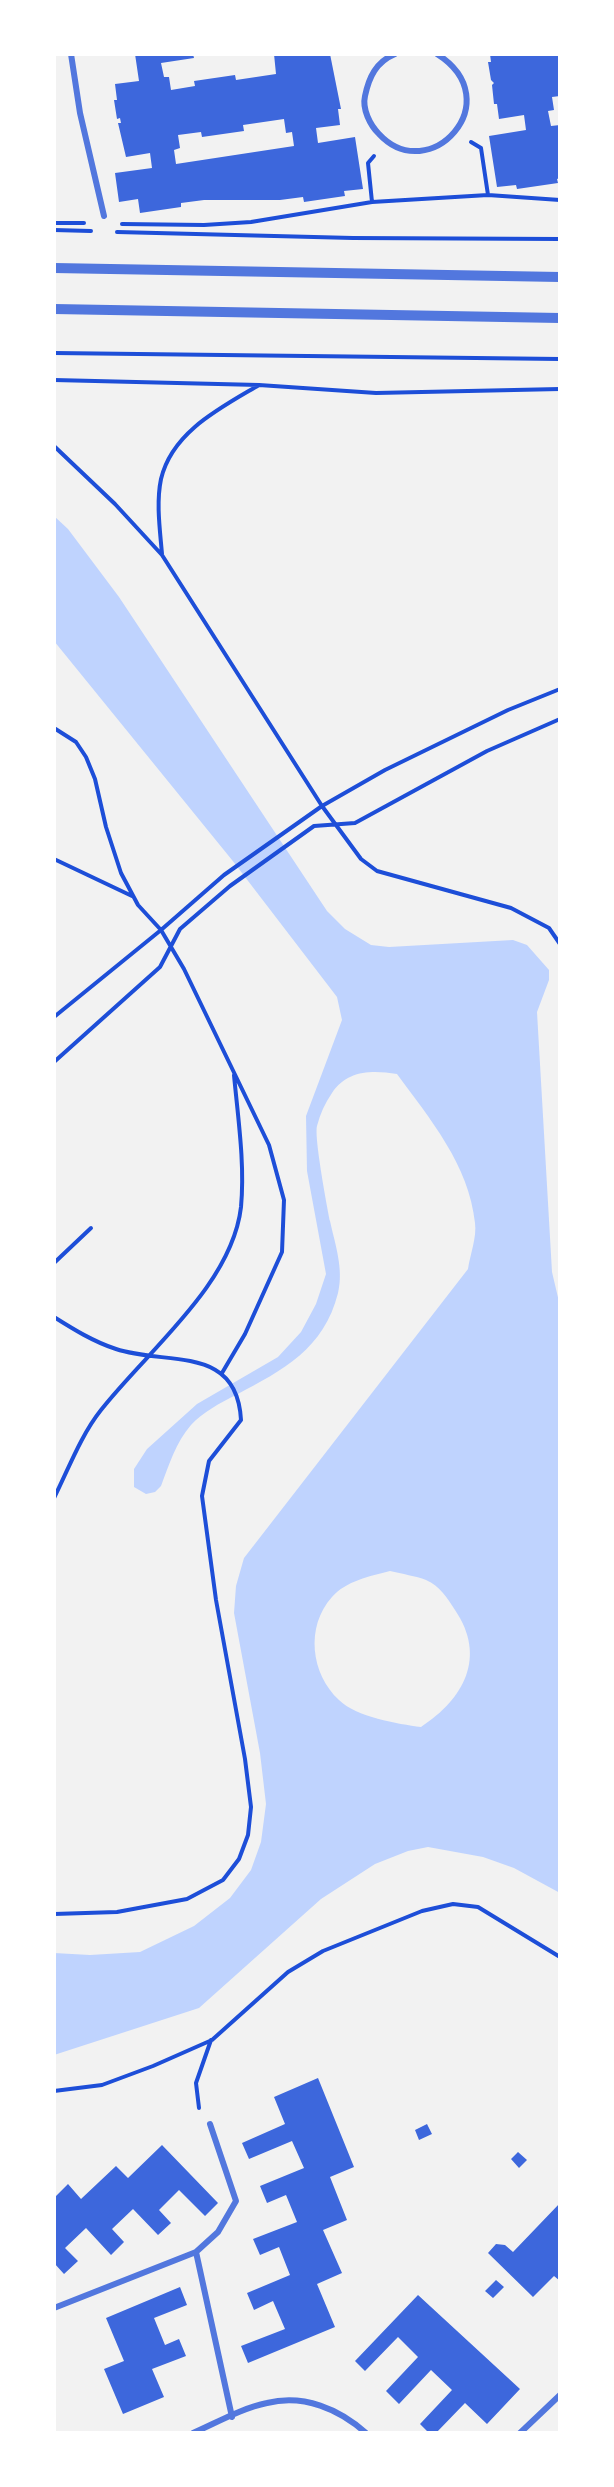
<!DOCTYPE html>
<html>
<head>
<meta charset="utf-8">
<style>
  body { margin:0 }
  #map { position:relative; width:614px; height:2487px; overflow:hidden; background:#f2f2f2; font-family:"Work Sans",sans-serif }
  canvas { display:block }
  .frame { position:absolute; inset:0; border:56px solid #fff; pointer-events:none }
</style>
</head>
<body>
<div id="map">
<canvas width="614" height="2487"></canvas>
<div class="frame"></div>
</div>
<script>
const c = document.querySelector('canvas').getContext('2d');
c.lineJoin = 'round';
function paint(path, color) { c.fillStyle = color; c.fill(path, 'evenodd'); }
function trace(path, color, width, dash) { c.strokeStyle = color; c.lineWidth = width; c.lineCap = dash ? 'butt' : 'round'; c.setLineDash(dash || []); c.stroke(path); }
paint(new Path2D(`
  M54 516 68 529 119 597 327 911 345 929 371 945 389 947 513 940 527 945 549 970V980L537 1012 552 1272 560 1306V1893L514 1868 483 1857 428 1847 408 1851 375 1864 321 1899 199 2008 54 2055V1953L90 1955 140 1952 194 1926 230 1898 251 1870 261 1842 266 1804 260 1753 234 1613 236 1586 244 1558 468 1269C470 1255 477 1237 475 1223 469 1165 430 1119 397 1074 372 1070 347 1070 332 1093 325 1103 320 1114 317 1126 314 1137 327 1206 330 1221 335 1244 344 1269 338 1293 324 1349 283 1370 236 1395 220 1403 203 1412 191 1425 176 1442 169 1465 161 1486L155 1492 146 1494 134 1487V1469L147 1449 197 1404 278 1357 301 1332 316 1304 326 1274 307 1171 306 1116 342 1020 337 997 232 860 54 641ZM390 1571C402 1574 416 1576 426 1580 440 1586 447 1598 455 1610 487 1657 464 1699 421 1727 398 1724 356 1717 339 1700 311 1674 305 1627 332 1597 346 1581 370 1576 390 1571Z`), '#bfd3fe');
paint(new Path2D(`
  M135 54H193L194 58 161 63 164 77H169L171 90 195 86 194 81 235 75 236 80 276 74 274 54H330L341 109H338L340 125 316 128 318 143 355 137 363 189 344 191 345 196 304 202 303 197 280 200H204L181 203V207L140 213 138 199 119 202 115 173 152 168 150 153 126 157 118 123H121L120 118 117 119 114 100H117L115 84 139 81ZM284 119 286 133 292 132 294 146 176 164 174 150 180 148 178 135 201 132 202 137 244 131 243 125Z
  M490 54H560V96L552 97 554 110 548 111 551 126 560 125V178L557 179 558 183 517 189 516 185 497 187 489 136 526 130 524 115 499 119 497 104H494L492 85 494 83 491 80 488 62H491Z
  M318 2078 354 2167 330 2177 347 2220 323 2230 342 2273 317 2284 335 2327 248 2363 241 2346 285 2329 273 2301 254 2310 247 2293 290 2275 279 2247 260 2255 253 2239 297 2222 286 2195 267 2203 260 2186 304 2168 292 2141 249 2159 242 2143 285 2124 274 2097Z
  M427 2124 432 2134 419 2140 415 2130Z
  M162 2145 218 2203 205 2216 179 2190 159 2210 171 2223 158 2235 133 2209 112 2229 124 2242 111 2255 86 2228 65 2248 78 2261 64 2274 54 2263V2198L68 2184 81 2199 116 2166 128 2178Z
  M518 2152 527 2160 519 2168 511 2159Z
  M560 2203V2281L554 2276 533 2297 488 2253 496 2244 505 2245 513 2252Z
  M496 2280 504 2287 493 2298 485 2291Z
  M180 2287 187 2305 154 2318 165 2345 179 2339 186 2356 152 2369 164 2397 123 2414 104 2369 124 2361 106 2318Z
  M418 2295 520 2389 487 2424 465 2403 436 2433H429L420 2424 452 2390 431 2370 399 2404 386 2391 418 2357 398 2337 365 2371 355 2361Z`), '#3d67dc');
trace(new Path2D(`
  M471 142 481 148 488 195
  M372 202 368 163 374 156
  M54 223H84
  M122 224 204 225 251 222 372 202 488 195 560 200
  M54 230 91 231
  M117 232 353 238 560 239
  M54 353 560 359
  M54 380 259 385C220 408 172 432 161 479 156 503 160 530 162 554
  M259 385 376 393 560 389
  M54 446 115 504 162 555 322 806 361 859 377 871 511 908 549 928 560 944
  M54 728 76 742 86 757 95 779 106 827 121 873 138 905 161 930 184 969 269 1145 284 1200 282 1252 245 1334 222 1373
  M54 859 132 896
  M54 1017 161 930 224 875 322 806 385 770 508 710 560 689
  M54 1062 160 967 180 929 230 886 314 826 355 823 487 751 560 719
  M54 1263 91 1228
  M54 1317C73 1329 94 1342 116 1349 167 1366 237 1344 241 1420L209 1461 202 1496 216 1600 245 1759 251 1807 248 1835 239 1859 223 1880 187 1899 117 1912 54 1914
  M54 1498C68 1470 81 1435 101 1410 147 1351 232 1285 241 1207 245 1164 238 1118 234 1075
  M54 2091 102 2085 153 2066 212 2040 288 1972 323 1951 422 1911 453 1904 478 1907 560 1957
  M199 2108 196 2083 211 2040`), '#1d4ed8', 4);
trace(new Path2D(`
  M71 54 80 113 104 216
  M395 54C376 62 369 77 365 96 362 109 370 125 379 134 429 188 511 101 437 54
  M196 2252 232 2417
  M54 2308 196 2252 218 2232 236 2201 210 2124
  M193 2433C216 2423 242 2408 267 2403 304 2394 339 2409 366 2433
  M520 2433 560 2395`), '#5277de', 6);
trace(new Path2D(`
  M54 268 560 277
  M54 309 560 318`), '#5277de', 10);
</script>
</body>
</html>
